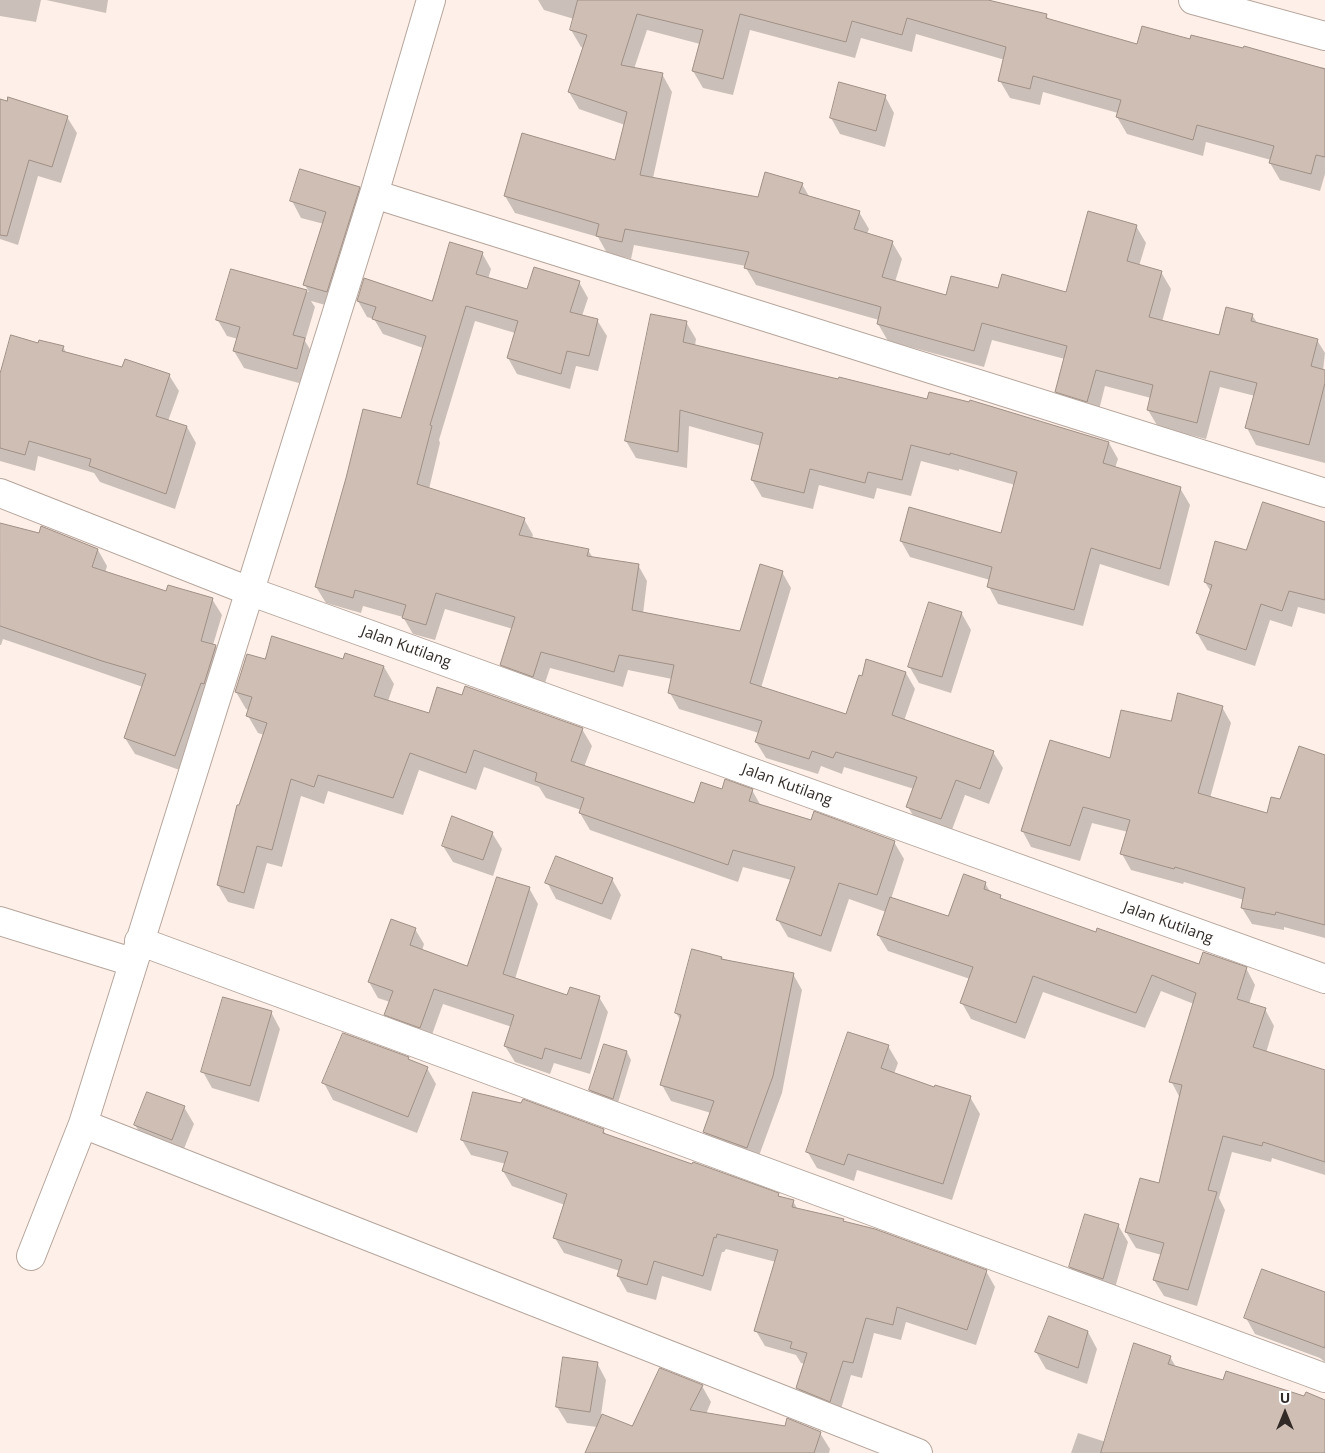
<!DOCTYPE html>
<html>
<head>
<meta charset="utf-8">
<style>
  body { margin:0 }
  #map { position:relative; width:1325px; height:1453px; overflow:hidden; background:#fef0e8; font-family:"Open Sans",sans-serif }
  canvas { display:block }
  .north { position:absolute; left:1260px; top:1388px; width:50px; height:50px; -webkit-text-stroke:4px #fff; paint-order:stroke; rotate:0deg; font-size:14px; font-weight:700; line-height:20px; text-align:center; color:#312a26 }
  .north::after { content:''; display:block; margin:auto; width:18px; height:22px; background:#312a26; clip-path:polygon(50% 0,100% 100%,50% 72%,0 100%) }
</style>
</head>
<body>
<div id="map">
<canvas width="1325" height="1453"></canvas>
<div class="north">U</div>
</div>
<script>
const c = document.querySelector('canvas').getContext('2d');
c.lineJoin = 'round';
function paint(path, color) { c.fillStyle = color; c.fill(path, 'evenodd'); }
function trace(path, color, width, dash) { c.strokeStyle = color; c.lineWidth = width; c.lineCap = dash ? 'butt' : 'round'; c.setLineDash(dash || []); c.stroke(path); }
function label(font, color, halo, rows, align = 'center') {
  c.font = font + ' "Open Sans",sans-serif'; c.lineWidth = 4.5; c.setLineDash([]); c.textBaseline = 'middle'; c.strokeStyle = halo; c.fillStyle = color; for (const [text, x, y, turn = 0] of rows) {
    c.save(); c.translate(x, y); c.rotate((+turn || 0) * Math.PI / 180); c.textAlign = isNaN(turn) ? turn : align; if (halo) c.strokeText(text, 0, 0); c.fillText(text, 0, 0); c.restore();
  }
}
paint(new Path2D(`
  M0 0H41L36 22 0 16Z
  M46 0H108L106 13Z
  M538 0H984L1046 15 1049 20 1138 45 1190 41 1325 68V174L1320 191 1280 180 1270 163 1271 160 1206 142 1203 156 1127 134 1117 117 1118 113 1043 92 1040 105 1010 98 1000 81 1005 60 916 34 912 52 861 38 855 58 750 30 733 95 703 88 693 71 700 44 647 30 634 69 662 74 672 92 653 178 758 199 802 184 810 198 859 212 869 229 867 234 892 242 902 259 895 282 946 297 999 290 1067 293 1136 226 1146 243 1139 266 1161 272 1171 289 1162 322 1220 336 1252 315 1258 324 1317 340 1325 353 1323 371H1325V463L1256 445 1247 428 1255 396 1220 387 1206 439 1158 427 1148 410 1151 398 1105 386 1097 418 1066 409 1056 392 1065 359 992 340 984 367 888 341 878 324 879 320 756 285 746 268V266L634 245 631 259 607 253 598 237 515 213 505 196 522 135 616 161 625 125 579 109 569 92 584 48 581 47 571 30 574 19 544 10Z
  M885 96 894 113 885 147 840 134 831 118Z
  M0 101 67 117 77 133 61 183 38 176 18 245 0 239Z
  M359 188 368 205 336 308 311 301 315 307 305 341 314 356 306 385 244 368 234 351 238 339 227 336 217 319 232 270 309 292 305 285 324 224 301 218 292 201Z
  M482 253 491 269 488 279 528 291 579 282 588 298 582 316 597 320 607 336 598 371 576 366 570 389 517 374 508 358 515 333 475 321 439 440 440 443 429 489 524 519 533 535 532 538 588 550 593 558 638 565 647 581 643 614 741 632 782 572 791 588 761 688 847 716 906 673 915 689 904 721 993 752 1003 768 989 804 965 795 950 835 917 822 908 807 914 789 844 767 842 774 821 766 818 774 766 758 756 742 759 733 679 709 670 693 672 679 628 670 623 687 550 668 542 692 511 681 501 665 513 629 445 609 435 640 413 634 403 617 363 606 361 613 326 603 316 587 402 419 423 348 383 334 374 319 367 317 358 301 433 302Z
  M686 322 696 339 695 346 1109 443 1118 459 1115 468 1180 488 1190 505 1169 586 1100 564 1083 626 998 604 989 587 990 580 910 557 901 541 1002 535 1015 485 959 469V471L921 461 911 496 877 488 874 499 819 485 813 509 762 497 752 480 761 446 689 426 687 468 636 458 626 441Z
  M39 344 63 347 67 354 123 369 169 375 179 391 168 421 187 427 196 443 175 509 100 482 94 473 38 456 35 471 0 461V379Z
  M0 524 98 550 107 566 105 573 167 592 212 599 222 615 213 645 216 646 225 663 185 772 135 754 125 738 143 687 3 639 1 645H0Z
  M1325 543V614L1298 607 1292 627 1270 620 1255 666 1207 650 1197 633 1211 592 1205 582 1247 552Z
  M929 603 962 614 971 630 951 693 919 683 909 666Z
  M266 660H344L384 667 394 684 388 701 430 715 582 729 592 746 584 767 695 805 723 790H752L761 806 812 821 894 842 904 859 891 899 949 918 985 883 991 893 1000 896 1003 901 1097 934 1200 966 1246 968 1255 985 1249 1004 1265 1009 1274 1026 1266 1053 1325 1083V1175L1272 1158 1271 1162 1232 1152 1219 1198 1225 1210 1197 1306 1164 1296 1154 1280 1162 1255 1136 1248 1126 1232 1160 1184 1180 1098 1171 1081 1194 1004 1161 991 1145 1028 1043 992 1025 1039 971 1019 962 1003 970 979 888 951 878 935 886 912 849 899 831 952 788 937 778 920 791 880 743 867 738 882 590 830 580 813 581 810 546 798 539 787 484 767 476 790 419 770 403 815 328 791 324 804 301 796 282 867 267 863 254 909 228 902 218 885 239 807 264 735 258 733 248 716 249 710 246 709 236 692Z
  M1222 707 1231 723 1210 798 1268 815 1325 757V938L1284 927V930L1252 924 1242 908 1244 900 1184 882 1183 884 1131 870 1122 854 1128 832 1092 823 1080 861 1031 847 1022 830 1111 759 1171 723Z
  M492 833 502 849 493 876 453 862 443 846Z
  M612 879 621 895 611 920 556 899 547 882Z
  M529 888 538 904 515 979 568 996 599 997 608 1012 590 1074 554 1063 550 1074 515 1062 505 1046 512 1027 443 1004 429 1043 395 1030 386 1015 390 1002 378 998 369 982 415 929 424 944 422 951 468 967Z
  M693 950 745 965 793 974 802 990 782 1093 756 1164 714 1148 704 1132 711 1113 671 1101 662 1085 681 1021 676 1013Z
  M271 1012 280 1029 259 1102 212 1088 203 1072Z
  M888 1046 898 1063 894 1074 935 1088 970 1097 980 1114 952 1200 857 1170 854 1181 817 1168 807 1151Z
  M627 1052 631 1060 617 1106 595 1098 590 1090Z
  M408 1058 410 1061 427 1068 436 1084 417 1133 333 1100 324 1083Z
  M148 1093 184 1107 194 1124 181 1156 145 1141 135 1125Z
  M603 1130 607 1136 778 1194 780 1198 793 1201 798 1210 843 1220 845 1223 986 1271 995 1287 976 1345 906 1322 901 1340 874 1333 862 1378 851 1375 839 1416 807 1404 798 1388 805 1364 801 1363 796 1355 765 1346 756 1331 776 1262 726 1249 724 1252H722L711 1291 662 1276 656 1300 627 1292 618 1276 620 1271 564 1253 555 1238 565 1205 512 1186 503 1171 506 1164 471 1155 462 1140Z
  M1118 1225 1128 1242 1113 1295 1080 1283 1070 1267Z
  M1325 1294V1362L1320 1358 1255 1334 1246 1318Z
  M1088 1332 1097 1349 1087 1384 1046 1369 1036 1352Z
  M1170 1357 1176 1367 1224 1382 1325 1401V1453H1071L1078 1433 1106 1442Z
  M597 1363 606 1380 601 1415 632 1428 702 1386 711 1402 706 1414 820 1433 830 1449 829 1453H586L597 1427 567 1423 557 1407Z`), '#0003');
const building = new Path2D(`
  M578 0H988L1047 14 1046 18 1137 44 1142 26 1190 39 1191 35 1243 48 1244 46 1325 69V157L1316 155 1311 174 1269 163 1274 146 1197 125 1193 140 1116 117 1121 100 1033 76 1030 89 998 81 1006 47 907 18 902 35 852 21 846 42 740 14 723 79 692 71 703 30 637 14 621 65 663 73 640 175 758 197 765 172 803 183 799 193 860 211 854 229 893 241 882 277 946 295 951 276 998 288 1002 274 1066 292 1088 211 1137 225 1127 261 1162 271 1149 317 1219 335 1226 307 1253 314 1251 321 1318 339 1311 366 1325 370V383L1309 445 1245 428 1257 383 1210 371 1197 423 1147 410 1153 385 1096 370 1087 402 1055 392 1067 346 982 323 974 351 877 324 881 307 744 268 749 252 625 229 622 242 596 236 599 224 504 196 522 133 615 160 627 112 568 92 587 35 570 30Z
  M839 82 886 95 876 131 830 118Z
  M8 97 68 116 52 167 29 160 7 236 0 235V99L7 101Z
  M300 169 360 187 327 292 303 285 326 212 290 201Z
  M450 242 483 252 476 274 527 289 534 267 580 281 570 312 598 319 589 356 567 351 561 374 507 358 518 321 466 306 430 425 432 426 417 484 525 518 519 535 589 549 587 556 639 564 632 610 740 631 760 564 783 571 750 683 846 714 859 675 862 676 866 659 906 672 892 715 994 751 980 789 956 780 941 819 906 807 917 777 836 752 833 758 812 751 809 759 755 742 762 721 668 693 674 665 619 655 614 672 541 652 533 677 500 665 515 617 436 593 426 625 402 618 406 605 355 590 353 598 315 587 346 478 363 409 401 418 426 336 372 319 376 307 357 301 364 278 432 301Z
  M231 269 307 290 293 335 305 338 297 369 233 351 240 327 216 320Z
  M651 314 687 321 683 342 838 379 839 377 927 399 929 392 969 402 970 400 1109 442 1103 463 1181 487 1160 569 1091 548 1074 610 987 587 992 567 900 541 909 507 1001 533 1017 472 950 453V455L911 445 902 480 868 472 865 483 810 469 804 493 751 480 763 433 680 410 678 452 625 441Z
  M11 335 38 343 39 340 64 346 62 351 122 367 125 359 170 374 156 416 187 426 166 494 89 466 91 459 29 441 25 455 0 448V374Z
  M1263 502 1325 522V600L1289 591 1282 611 1261 604 1246 650 1196 633 1212 585 1204 582 1215 541 1246 550Z
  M0 523 39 533 41 526 98 549 92 567 166 591 168 585 213 598 201 641 216 645 204 684 201 683 175 756 124 738 146 674 102 661 0 626Z
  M929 602 962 612 942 677 908 667Z
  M272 636 343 659 345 653 384 666 374 696 429 713 437 687 462 695 465 686 583 728 571 761 694 803 701 782 722 789 725 779 753 789 749 801 811 820 814 811 895 841 877 895 839 883 821 936 776 920 795 867 733 850 728 865 579 813 584 798 535 781 537 773 474 750 466 773 410 753 393 798 318 775 314 787 291 779 272 850 257 846 244 893 217 885 237 805H239L267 723 246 716 252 697 235 692 247 654 265 659Z
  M1178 693 1223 706 1198 793 1267 813 1271 797 1280 799 1299 746 1325 755V925L1276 912 1275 915 1241 908 1245 888 1175 867 1174 869 1120 854 1130 820 1083 807 1070 846 1021 831 1050 740 1110 758 1121 710 1171 721Z
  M452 816 493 832 483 860 442 846Z
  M556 856 613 878 602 904 545 883Z
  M964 874 986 882 984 889 1001 895 1000 898 1096 932 1097 928 1199 964 1203 952 1247 967 1237 999 1266 1008 1253 1047 1325 1070V1162L1263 1142 1262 1146 1223 1136 1208 1190 1217 1192 1188 1290 1153 1280 1164 1243 1125 1232 1140 1178 1159 1183 1182 1085 1169 1082 1196 993 1152 975 1136 1013 1033 976 1016 1023 960 1003 973 967 877 935 890 897 948 916Z
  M497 877 530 887 503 974 567 995 570 987 600 996 581 1059 545 1048 542 1059 504 1046 514 1015 434 989 420 1028 384 1015 393 991 368 982 391 919 416 928 410 945 467 966Z
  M692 949 722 957 721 959 794 973 773 1076 747 1148 703 1132 714 1101 660 1085 681 1015 675 1013Z
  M223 997 272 1011 250 1086 201 1072Z
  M848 1032 889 1045 881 1068 934 1087 935 1085 971 1096 943 1184 848 1154 844 1165 806 1152Z
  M343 1033 409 1057 408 1059 428 1067 408 1117 322 1083Z
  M604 1044 627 1051 613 1099 589 1090Z
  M147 1092 185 1106 172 1140 134 1125Z
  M473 1092 521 1103 523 1099 604 1129 603 1133 692 1164 693 1162 779 1193 778 1196 794 1200 792 1207 844 1219 843 1221 875 1229 987 1270 967 1330 897 1307 893 1325 866 1318 853 1363 843 1361 830 1402 796 1388 807 1353 790 1348 792 1342 754 1331 778 1250 717 1234 716 1238 714 1237 703 1276 654 1261 647 1285 617 1276 622 1260 553 1238 567 1194 502 1171 508 1152 461 1140Z
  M1085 1214 1119 1224 1103 1279 1069 1267Z
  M1262 1269 1325 1292V1348L1244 1318Z
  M1049 1316 1088 1331 1078 1368 1035 1352Z
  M1134 1343 1171 1356 1168 1364 1223 1380 1226 1371 1304 1396 1306 1392 1325 1400V1453H1101Z
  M563 1357 598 1362 590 1412 556 1407Z
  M660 1368 703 1385 690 1410 785 1426 787 1418 821 1432 814 1453H585L602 1414 632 1426Z`);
paint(building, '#cfbeb4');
trace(building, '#9f8f85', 1);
const minor = new Path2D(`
  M1193 0 1325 36
  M374 194 1325 493
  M0 493 249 591 1325 979
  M0 921 132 962
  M139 941 1325 1378
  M83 1124 918 1453
  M31 1256 83 1124 374 194 431 0`);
trace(minor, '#b6a59c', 30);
trace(minor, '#fff', 28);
label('15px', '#312a26', '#fff', [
  ["Jalan Kutilang",406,647,20],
  ["Jalan Kutilang",787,785,20],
  ["Jalan Kutilang",1168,923,20]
]);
</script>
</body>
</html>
